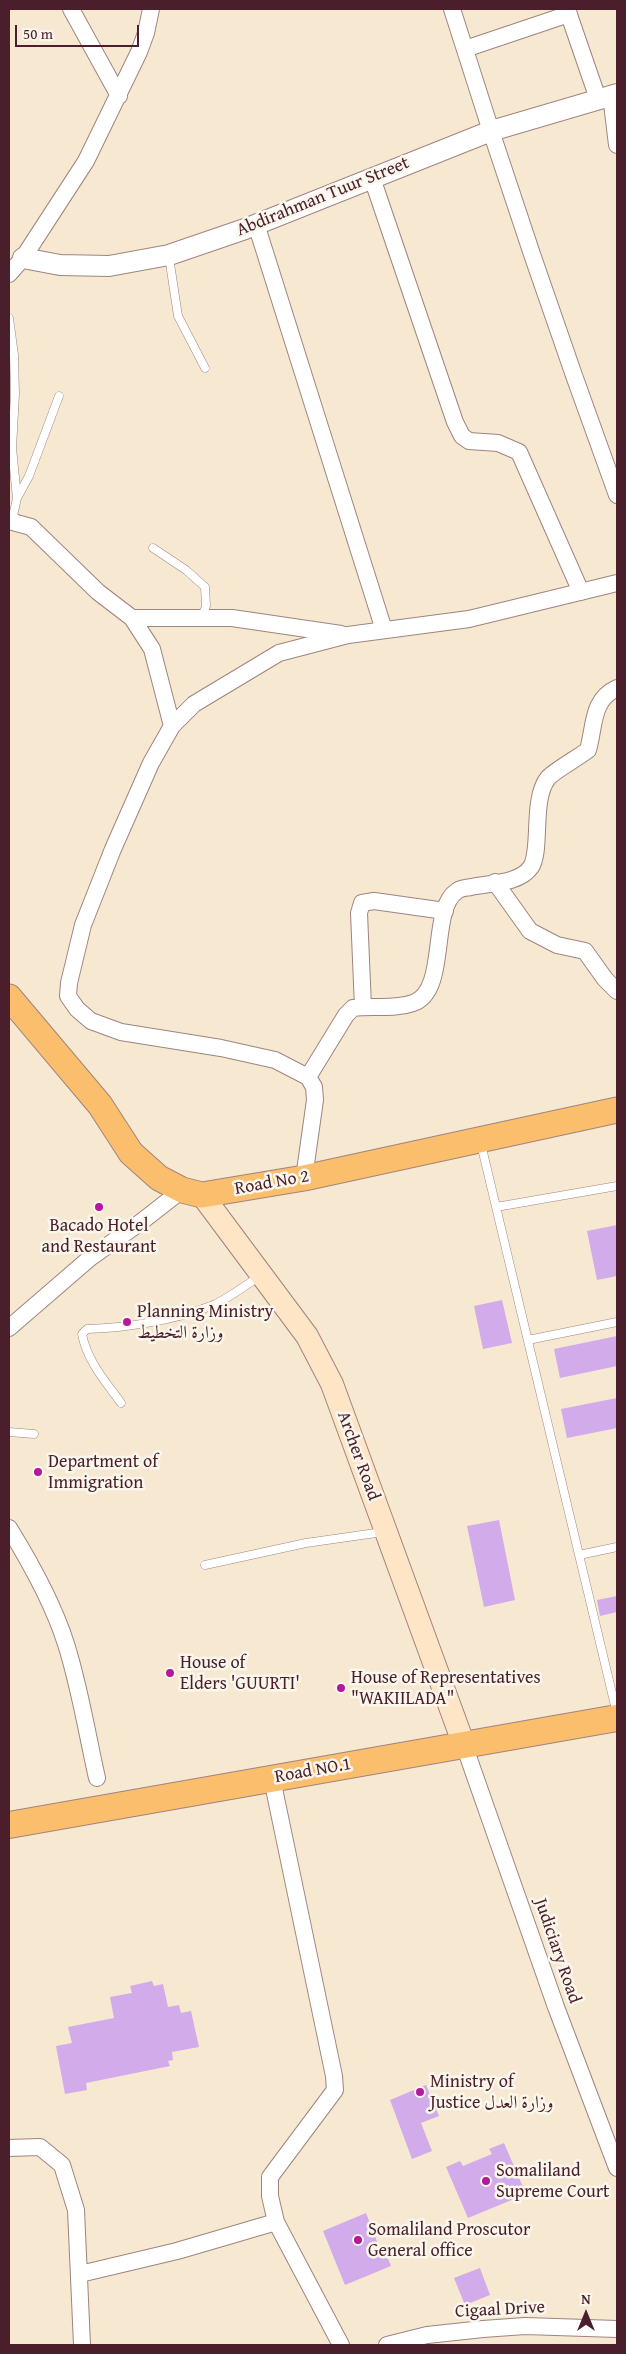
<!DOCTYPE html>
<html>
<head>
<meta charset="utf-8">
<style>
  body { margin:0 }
  #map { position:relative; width:626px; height:2354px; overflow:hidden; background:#f7e8d2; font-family:"Gentium Book Plus",serif }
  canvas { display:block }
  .frame { position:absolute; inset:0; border:10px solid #4a1f2b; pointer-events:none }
  .north { position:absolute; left:561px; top:2289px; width:50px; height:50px; -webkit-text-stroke:4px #fbf7ec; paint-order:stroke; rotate:0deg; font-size:14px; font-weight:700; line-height:20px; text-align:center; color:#4a1f2b }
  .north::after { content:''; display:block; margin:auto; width:18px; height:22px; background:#4a1f2b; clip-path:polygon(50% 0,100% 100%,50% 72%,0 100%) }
  .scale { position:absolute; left:15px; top:25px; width:124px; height:22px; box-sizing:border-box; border:2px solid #4a1f2b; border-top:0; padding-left:6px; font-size:15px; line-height:18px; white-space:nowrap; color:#4a1f2b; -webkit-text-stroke:4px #fbf7ec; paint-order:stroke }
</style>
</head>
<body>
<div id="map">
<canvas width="626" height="2354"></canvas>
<div class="frame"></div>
<div class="north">N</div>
<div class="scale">50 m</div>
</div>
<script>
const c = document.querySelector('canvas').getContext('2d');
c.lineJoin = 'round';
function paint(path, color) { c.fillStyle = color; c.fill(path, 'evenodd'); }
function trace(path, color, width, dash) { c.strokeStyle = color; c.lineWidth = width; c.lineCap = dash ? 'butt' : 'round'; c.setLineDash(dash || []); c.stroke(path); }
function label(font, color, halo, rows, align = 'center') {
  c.font = font + ' "Gentium Book Plus",Amiri,serif'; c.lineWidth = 5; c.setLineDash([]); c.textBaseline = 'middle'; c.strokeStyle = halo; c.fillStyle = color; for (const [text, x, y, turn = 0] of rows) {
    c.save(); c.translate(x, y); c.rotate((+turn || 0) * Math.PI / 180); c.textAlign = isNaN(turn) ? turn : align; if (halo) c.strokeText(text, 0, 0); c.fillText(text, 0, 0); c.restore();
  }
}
paint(new Path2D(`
  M617 1225V1276L597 1280 587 1231Z
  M502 1300 512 1343 483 1349 474 1306Z
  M617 1336V1366L560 1378 554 1349Z
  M617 1398V1428L567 1438 561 1409Z
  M499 1520 515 1600 484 1607 467 1526Z
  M617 1596V1612L600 1616 597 1600Z
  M152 1981 154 1986 163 1984 168 2007 179 2005 181 2013 191 2011 199 2047 172 2052 173 2060 168 2061 170 2066 86 2083 87 2090 65 2094 56 2046 72 2043 68 2027 114 2018 110 1997 132 1993 130 1986Z
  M426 2085 439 2116 421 2123 432 2151 412 2159 390 2100Z
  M504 2143 526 2194 468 2218 446 2167 460 2161 463 2166 492 2154 489 2149Z
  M366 2213 381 2252 385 2251 391 2266 345 2285 323 2231Z
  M480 2268 490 2295 465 2305 454 2278Z`), '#d1abea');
const service = new Path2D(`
  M169 257 178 316 205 368
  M9 318 14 355 15 394 12 448 17 498
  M12 521 17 498 29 476 59 396
  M153 548 186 570 205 587 206 606 202 617
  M481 1144 617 1714
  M496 1207 617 1186
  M528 1340 617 1322
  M121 1403C106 1382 87 1361 82 1334L87 1329C127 1328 174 1320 211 1306 228 1299 244 1286 260 1276
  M9 1432 34 1434
  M579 1555 617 1547
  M205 1565 306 1543 383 1532`);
const minor = new Path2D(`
  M71 9 119 96
  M452 9C503 172 558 334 617 495
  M567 9 598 99
  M465 49 569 14
  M611 95 617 145
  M372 178 455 422 462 436 469 441 498 443 519 452 581 592
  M256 224 384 630
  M9 274 23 258 86 161 139 52 146 33 151 9
  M9 521 31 527 98 592 132 618 152 649 172 726
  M132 618H232L341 634
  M495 882 530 931 557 945 585 951 605 979 617 991
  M363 1007 359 913 362 903 374 901 445 911
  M308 1077 346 1015 353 1008C373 1005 394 1010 413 1003 449 991 429 909 457 891 460 888 467 888 471 887 490 883 519 884 531 867 542 850 531 799 548 778 554 771 579 757 588 750 595 726 591 700 617 688
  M304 1178 315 1100 314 1087 308 1077 275 1060 221 1048 121 1032 91 1021 77 1009 68 996 69 983 83 925 113 849 151 763 172 726 194 704 279 653 348 635 469 619 617 583
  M9 1328 90 1258 141 1222 182 1190
  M9 1528C30 1562 54 1606 66 1644 80 1688 87 1734 97 1778
  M464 1745 556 2007 617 2168
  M272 1779 334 2076 335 2090 270 2177V2196L276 2222 341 2345
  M9 2148 40 2147 62 2165 76 2210 82 2345
  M80 2274 177 2251 276 2222
  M387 2345 427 2335 483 2329 525 2326 617 2329`);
const tertiary = new Path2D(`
  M23 258 60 265 109 266 169 255 245 229 491 131 617 94`);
const secondary = new Path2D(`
  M202 1195 307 1336 332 1384 464 1745`);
const primary = new Path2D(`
  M9 997 100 1105 131 1153 159 1178 182 1190 202 1195 304 1178 617 1110`);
const trunk = new Path2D(`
  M9 1825 617 1718`);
trace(service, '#a0847e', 9);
trace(minor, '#a0847e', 18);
trace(tertiary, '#a0847e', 22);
trace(secondary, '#a0847e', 24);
trace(primary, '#a0847e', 27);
trace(trunk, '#a0847e', 28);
trace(service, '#fff', 8);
trace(minor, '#fff', 16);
trace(tertiary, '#fff', 20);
trace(secondary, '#fde5c5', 22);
trace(primary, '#fabe6d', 25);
trace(trunk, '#fabe6d', 26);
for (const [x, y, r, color] of [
  [99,1207,5,"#b5179e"],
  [127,1322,5,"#b5179e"],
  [38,1472,5,"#b5179e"],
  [170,1673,5,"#b5179e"],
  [341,1688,5,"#b5179e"],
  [420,2092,5,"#b5179e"],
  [486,2181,5,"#b5179e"],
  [358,2240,5,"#b5179e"]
]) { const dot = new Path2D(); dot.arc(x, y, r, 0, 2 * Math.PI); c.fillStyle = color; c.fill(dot); trace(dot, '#fbf7ec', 2); }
label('18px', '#4a1f2b', '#fbf7ec', [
  ["Abdirahman Tuur Street",323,197,-22],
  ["Road No 2",272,1183,-10],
  ["Archer Road",358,1456,70],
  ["Road NO.1",313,1771,-10],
  ["Judiciary Road",557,1951,71],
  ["Cigaal Drive",500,2310,-3]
]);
label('18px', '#4a1f2b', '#fbf7ec', [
  ["Bacado Hotel",99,1226,"center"],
  ["and Restaurant",99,1247,"center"],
  ["Planning Ministry",137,1312],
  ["وزارة التخطيط",137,1333],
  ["Department of",48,1462],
  ["Immigration",48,1483],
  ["House of",180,1663],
  ["Elders 'GUURTI'",180,1684],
  ["House of Representatives",351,1678],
  ["\"WAKIILADA\"",351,1699],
  ["Ministry of",430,2082],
  ["Justice وزارة العدل",430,2103],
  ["Somaliland",496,2171],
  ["Supreme Court",496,2192],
  ["Somaliland Proscutor",368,2230],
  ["General office",368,2251]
], 'left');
</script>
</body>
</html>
